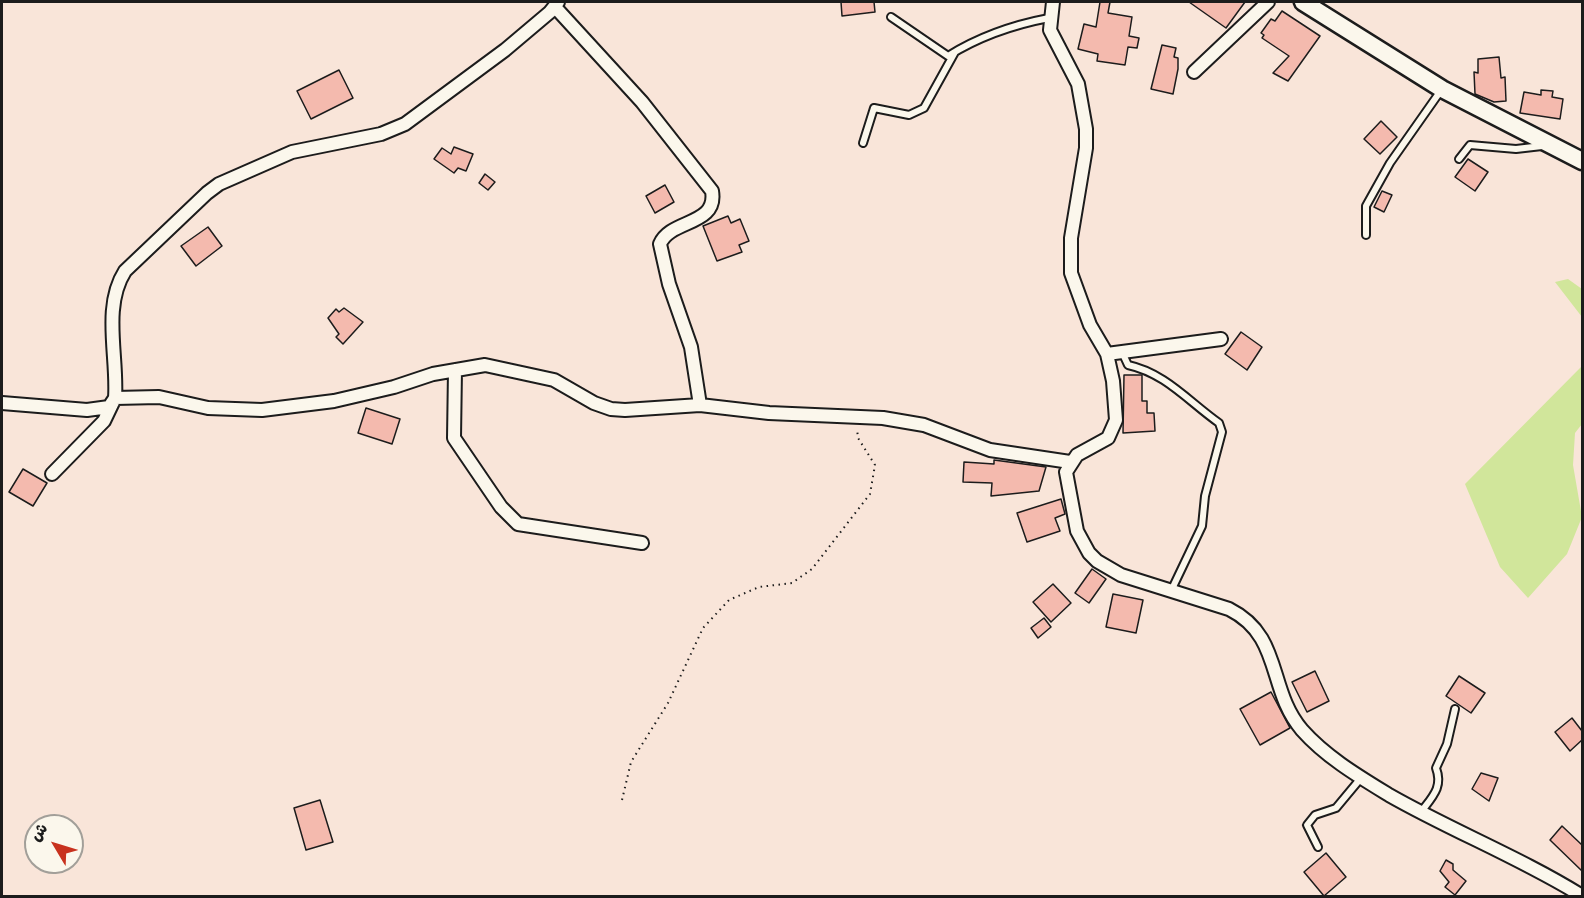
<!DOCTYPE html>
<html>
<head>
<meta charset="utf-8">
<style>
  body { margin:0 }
  #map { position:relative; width:1584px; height:898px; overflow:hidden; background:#f9e5d9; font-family:"Gochi Hand","Playpen Sans Arabic",sans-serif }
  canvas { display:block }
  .frame { position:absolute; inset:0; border:3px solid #1c1c1c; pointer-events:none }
  .north { position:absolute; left:24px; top:814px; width:60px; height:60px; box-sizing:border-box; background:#fbf7ec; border:2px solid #a29f99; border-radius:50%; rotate:308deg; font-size:16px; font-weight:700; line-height:24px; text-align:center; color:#1c1c1c }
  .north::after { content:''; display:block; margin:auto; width:21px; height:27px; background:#c8321e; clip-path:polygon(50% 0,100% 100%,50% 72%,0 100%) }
</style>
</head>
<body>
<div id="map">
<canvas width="1584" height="898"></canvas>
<div class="frame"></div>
<div class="north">ش</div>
</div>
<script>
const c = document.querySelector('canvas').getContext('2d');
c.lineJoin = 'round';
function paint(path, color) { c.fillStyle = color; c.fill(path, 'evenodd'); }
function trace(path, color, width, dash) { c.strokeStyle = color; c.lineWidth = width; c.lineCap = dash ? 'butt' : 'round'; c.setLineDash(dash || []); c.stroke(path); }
paint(new Path2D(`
  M1568 279 1582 289V317L1555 282Z
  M1582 366V424L1575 433 1573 465 1582 517 1567 554 1528 598 1500 567 1465 484Z`), '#d1e69b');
const building = new Path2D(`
  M841 2H874L875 12 842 16Z
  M1100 2H1110L1108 13 1132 17 1129 36 1139 38 1137 48 1128 47 1125 65 1097 61 1098 54 1078 49 1084 24 1096 27Z
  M1189 2H1245L1226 28Z
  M1282 11 1320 36 1288 81 1273 73 1289 56 1262 38 1264 35 1261 33 1271 19 1275 21Z
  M1162 45 1176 48 1174 57 1178 58V69L1173 94 1151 89Z
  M1499 57 1501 78 1505 77 1506 101 1494 102 1475 94 1474 72 1478 73V59Z
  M339 70 353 98 311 119 297 91Z
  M1541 90 1553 91 1552 97 1563 99 1560 119 1520 113 1524 92 1541 95Z
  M1381 121 1397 137 1380 154 1364 139Z
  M454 147 473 154 466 171 458 168 454 173 434 159 442 148 451 154Z
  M1468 159 1488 172 1475 191 1455 177Z
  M485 174 495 182 488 190 479 183Z
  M665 185 674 202 655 213 646 196Z
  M1382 191 1392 195 1384 212 1374 207Z
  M728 216 731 223 740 219 749 241 739 245 742 252 717 261 703 226Z
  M208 227 222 246 196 266 181 246Z
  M344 308 363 322 343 344 336 337 339 334 328 318 336 309 339 312Z
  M1241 332 1262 347 1247 370 1225 354Z
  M1124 375H1142V401H1147V413H1154L1155 431 1123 433Z
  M366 408 400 419 392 444 358 433Z
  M994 460 1046 467 1039 491 991 496 992 483 963 482 964 462 994 464Z
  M23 469 47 483 33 506 9 492Z
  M1061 499 1065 514 1055 518 1060 531 1027 542 1017 513Z
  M1092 569 1106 579 1089 603 1075 593Z
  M1053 584 1071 603 1051 622 1033 602Z
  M1113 594 1143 600 1136 633 1106 627Z
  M1044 618 1051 627 1038 638 1031 628Z
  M1315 671 1329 701 1307 712 1292 682Z
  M1459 676 1485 693 1471 713 1446 696Z
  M1271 692 1290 728 1260 745 1240 709Z
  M1572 718 1582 731V740L1570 751 1555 732Z
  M1481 773 1498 778 1489 801 1472 789Z
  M320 800 333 842 306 850 294 808Z
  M1562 826 1582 845V871L1550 840Z
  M1326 853 1346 877 1324 896 1304 872Z
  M1446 860 1453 864V870L1466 881 1455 895 1445 887 1449 882 1440 871Z`);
paint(building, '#f4baae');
trace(building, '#1c1c1c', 1.5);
const lane = new Path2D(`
  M891 17 948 56C980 36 1012 25 1049 18
  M863 143 874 108 909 115 924 108 955 52
  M1459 159 1470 145 1516 149 1542 146
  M1366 235V206L1390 163 1442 89
  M1122 352 1128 365C1165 373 1188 401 1219 423L1222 432 1205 496 1202 526 1171 591
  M1421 812C1433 796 1443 787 1436 768L1447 744 1455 709
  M1318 847 1307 825 1315 815 1336 808 1361 778`);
const street = new Path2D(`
  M1053 2 1050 30 1078 84 1086 129V148L1071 238V273L1090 325 1107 354 1113 381 1116 420 1108 438 1077 455 1066 472 1077 531 1089 553 1097 561 1121 575 1229 609C1283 636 1267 689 1302 730 1326 757 1358 776 1389 795 1452 831 1521 858 1582 896
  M555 7 642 102 712 191C718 226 670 219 660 244L669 284 691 347 700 405
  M1194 72 1268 2
  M1107 354 1221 339
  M455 370 454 438 501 507 518 524 642 543
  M2 403 87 410 109 407 115 398C118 357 102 307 125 271L207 193 219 184 292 152 381 134 405 124 505 50 550 12 558 2
  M52 474 104 421 115 398 159 397 208 408 262 410 334 401 394 387 433 374 485 365 554 380 594 403 611 409 625 410 700 405 769 413 883 418 924 425 990 450 1070 462`);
const secondary = new Path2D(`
  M1303 2 1442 89 1582 161`);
trace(lane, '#1c1c1c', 10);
trace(street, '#1c1c1c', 16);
trace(secondary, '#1c1c1c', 21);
trace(new Path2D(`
  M622 800 631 762 668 703 703 628 729 600 759 587 792 583 812 569 870 494 875 465 858 438 857 429`), '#1c1c1c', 2, [1.5, 4.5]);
trace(lane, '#fbf7ec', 6);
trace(street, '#fbf7ec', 12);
trace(secondary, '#fbf7ec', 16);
</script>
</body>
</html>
